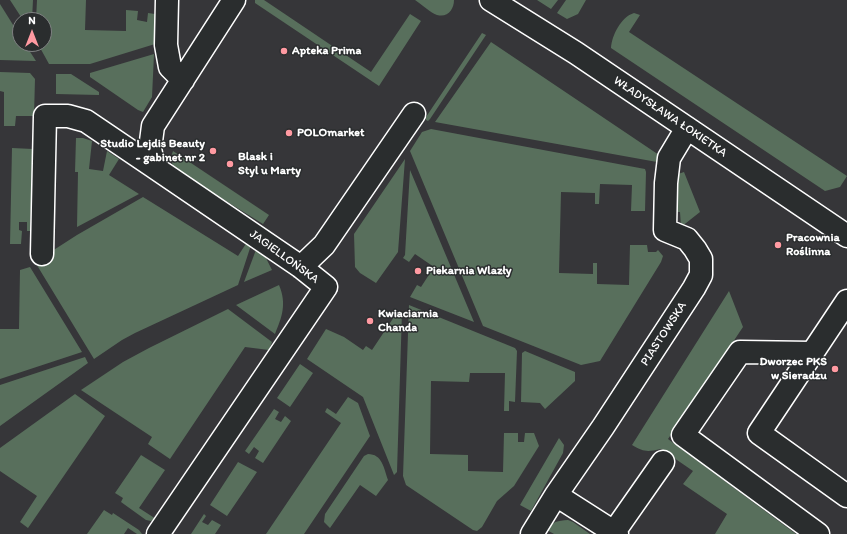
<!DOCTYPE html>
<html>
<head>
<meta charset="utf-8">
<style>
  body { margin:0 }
  #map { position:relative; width:847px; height:534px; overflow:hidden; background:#363639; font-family:Itim,sans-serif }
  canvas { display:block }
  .north { position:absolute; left:12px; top:12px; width:40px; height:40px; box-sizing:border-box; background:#2a2d2e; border:1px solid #7f8182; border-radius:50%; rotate:0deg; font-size:11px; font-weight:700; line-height:16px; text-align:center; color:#fff }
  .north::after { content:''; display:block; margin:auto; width:14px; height:18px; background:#ff9aa2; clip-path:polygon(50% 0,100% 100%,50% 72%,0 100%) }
</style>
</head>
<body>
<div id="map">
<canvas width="847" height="534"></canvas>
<div class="north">N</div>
</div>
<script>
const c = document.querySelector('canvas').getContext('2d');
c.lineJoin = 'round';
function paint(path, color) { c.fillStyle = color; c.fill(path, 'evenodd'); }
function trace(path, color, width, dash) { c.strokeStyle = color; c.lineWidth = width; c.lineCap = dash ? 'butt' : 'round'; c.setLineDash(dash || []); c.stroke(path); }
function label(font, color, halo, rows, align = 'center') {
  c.font = font + ' Itim,sans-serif'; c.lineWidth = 3; c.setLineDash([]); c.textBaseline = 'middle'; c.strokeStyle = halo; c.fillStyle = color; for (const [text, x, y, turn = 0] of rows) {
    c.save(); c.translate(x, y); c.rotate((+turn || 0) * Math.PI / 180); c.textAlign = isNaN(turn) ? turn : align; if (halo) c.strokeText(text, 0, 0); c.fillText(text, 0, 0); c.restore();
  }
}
paint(new Path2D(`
  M10 0H33L32 20H23Z
  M37 0H86L85 30 126 31V10L138 11 137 20 147 22 148 13 155 14V44L90 64H49L38 44H44V20H36Z
  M255 0H264L371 72 410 14 421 21 379 86 255 3Z
  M415 0H454C454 9 448 18 437 15 431 13 421 4 415 0Z
  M537 0H558L551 9Z
  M566 0H586L578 14 567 19 557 13Z
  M0 4 20 36V44H25L36 61 0 60Z
  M634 13 640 15 629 32 847 176 840 187 825 191 611 48C612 35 621 17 634 13Z
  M482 33 486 35 430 119 428 121 426 120V117Z
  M491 42 659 155 657 162 435 122Z
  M154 54 152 97 143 112 138 110 90 77V73Z
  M0 72 30 73 35 79 34 116H16L15 126H4V92L0 91Z
  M56 74H71L99 92V95L56 94Z
  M431 129 645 169 646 172 645 211H631L632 185 600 184 599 204H595V193L561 192 559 273 593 274V263H597V284L629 285 630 245H647L648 252H656L658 250 663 256 661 262 600 361 581 365 483 326 410 151 422 132Z
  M76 138H83L92 141 89 169 103 171 107 151 119 159 109 175 139 194 77 227 78 172H75Z
  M12 148 33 149 30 231H27V222H19V230L22 231 21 244H10Z
  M173 151 269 215 263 224 176 170C171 163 170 159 173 151Z
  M405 159 398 252 376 283 360 273 355 267 354 234Z
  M410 170 474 322 410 297 417 285 421 287 434 267 415 254 409 262 403 258 405 255Z
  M684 172 700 212 681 227 680 212H674L675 175Z
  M143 197 238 256 249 239 252 242 238 285 135 333 122 340 94 359 35 262 77 235Z
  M257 247 266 258 272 270 244 282Z
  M30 267 82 352 0 379V329H19L20 270Z
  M279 285C287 304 282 317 275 334L236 305Z
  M729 291 743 327 668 439 796 534H715L727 514 683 484 693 471 661 449C647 452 644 452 632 445Z
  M409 305 515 348 517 351 515 402 509 401V411H504L505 373H470L469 382 431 381 430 454 468 455V471L503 472 504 433H518V442H524L525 433H534L539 446 514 486 497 501 482 527 477 531 473 530 406 485 403 476Z
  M228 309 272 342 269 350 245 347 170 459 148 444 152 437 81 390 123 362 149 348Z
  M398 311H402L397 472 394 475 363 397 307 359 326 329 344 337 363 350 366 346 372 350Z
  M525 351 575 372V381L545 409 540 403 521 402 522 353Z
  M85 357 88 363 0 426V385Z
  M300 364 313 373 290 407 277 398Z
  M75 394 105 416 28 528 20 522 37 496 0 471V448Z
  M348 397 358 403 370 436 304 534H266L341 423 325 412 327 408 336 414Z
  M274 409 279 412 275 419 281 422 285 416 291 421 263 463 255 458 259 451 254 447 249 454 245 451Z
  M559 438 564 445 563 453 531 511 520 505Z
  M368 454C382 454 384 468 388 480L376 496 360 485 330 528 324 522 325 514 364 456Z
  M141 455 165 470 139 508 156 519 151 521 146 520 121 502 123 498 115 493Z
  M238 462 257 472 227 516 210 505Z
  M104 510 112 515 113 513 139 530 142 534H137L128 528 124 534H87Z
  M204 514 206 516 202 522 208 525 212 520 221 525 215 534H191Z
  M568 520 573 522 590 534H554L547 530C552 521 558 521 568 520Z`), '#586f5c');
const minor = new Path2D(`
  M167 0 166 45 170 67 183 80
  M491 0 576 53 847 236
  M42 254 45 116H68L86 121 154 167
  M301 267 324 245 414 114
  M847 301 759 433 847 496
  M813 353 740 352 683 435 818 534
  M556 495 617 534
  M614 532 663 462
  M158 534 326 287 301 267 154 167 150 149 153 126 234 0
  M532 534 556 495 603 427 694 288 701 275V259L695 249 687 239 665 230 666 183 669 158 687 128`);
trace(minor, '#fff', 25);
trace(minor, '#2a2d2e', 22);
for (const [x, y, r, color] of [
  [284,51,4,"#ff9aa2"],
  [289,133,4,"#ff9aa2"],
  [213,151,4,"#ff9aa2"],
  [230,164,4,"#ff9aa2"],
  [778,245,4,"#ff9aa2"],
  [418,271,4,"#ff9aa2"],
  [370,321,4,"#ff9aa2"],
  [835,369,4,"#ff9aa2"]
]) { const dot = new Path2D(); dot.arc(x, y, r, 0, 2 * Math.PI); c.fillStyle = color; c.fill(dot); trace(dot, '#2a2d2e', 1.5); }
label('bold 12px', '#fff', '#2a2d2e', [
  ["Apteka Prima",292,51],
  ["POLOmarket",297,133],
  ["Studio Lejdis Beauty",205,144,"right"],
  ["- gabinet nr 2",205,158,"right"],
  ["Blask i",238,157],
  ["Styl u Marty",238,171],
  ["Pracownia",786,238],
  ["Roślinna",786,252],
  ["Piekarnia Wlazły",426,271],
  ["Kwiaciarnia",378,314],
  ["Chanda",378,328],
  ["Dworzec PKS",827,362,"right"],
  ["w Sieradzu",827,376,"right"]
], 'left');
label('12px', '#fff', '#2a2d2e', [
  ["WŁADYSŁAWA ŁOKIETKA",670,117,34],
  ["JAGIELLOŃSKA",284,257,36],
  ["PIASTOWSKA",664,334,-57]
]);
</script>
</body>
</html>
